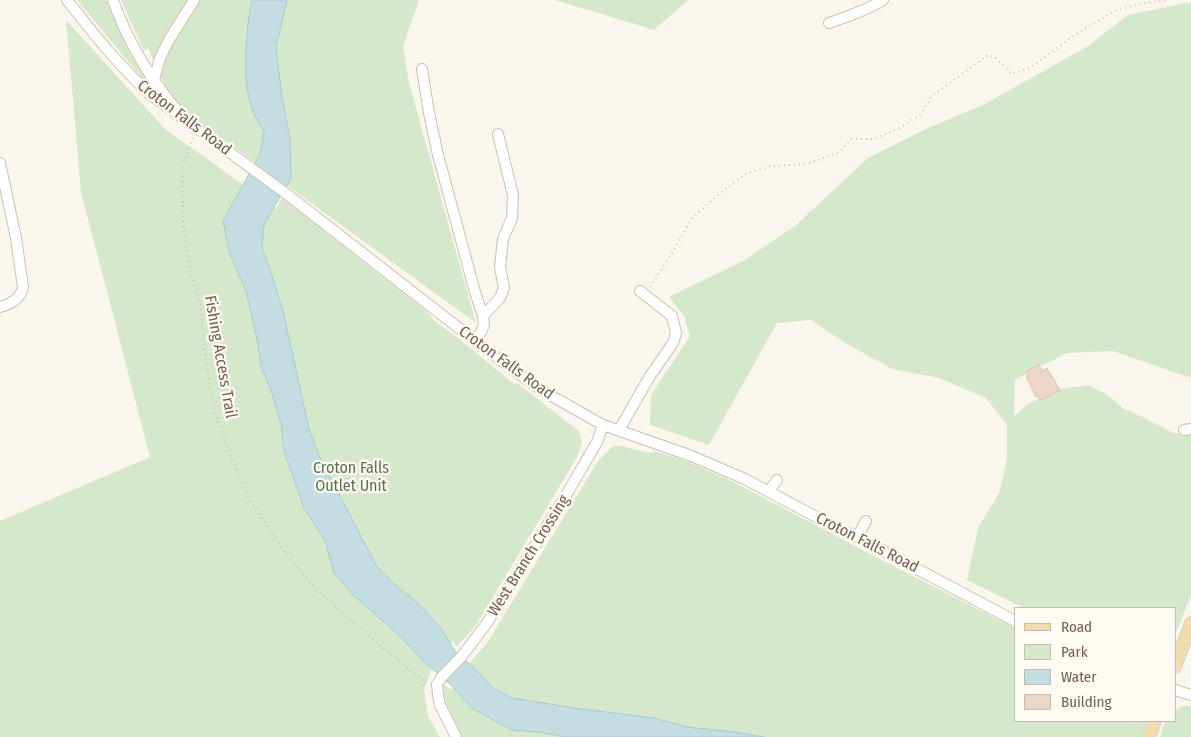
<!DOCTYPE html>
<html>
<head>
<meta charset="utf-8">
<style>
  body { margin:0 }
  #map { position:relative; width:1191px; height:737px; overflow:hidden; background:#fbf6ed; font-family:"Fira Sans Condensed",sans-serif }
  canvas { display:block }
  .legend { position:absolute; left:1014px; top:607px; width:162px; height:115px; box-sizing:border-box; background:#fefaf4; border:1px solid #c7bcb3; margin:0; padding:6px 9px; list-style:none; font-size:15px; color:#746052 }
  .legend li { display:flex; align-items:center; gap:10px; height:25px }
  .legend b { width:25px; border:1px solid #c7bcb3 }
</style>
</head>
<body>
<div id="map">
<canvas width="1191" height="737"></canvas>
<ul class="legend">
<li><b style="height:6px;background:#f1dcae"></b>Road</li>
<li><b style="height:14px;background:#d6e8cc"></b>Park</li>
<li><b style="height:14px;background:#c3dde3"></b>Water</li>
<li><b style="height:14px;background:#ebd7c6"></b>Building</li>
</ul>
</div>
<script>
const c = document.querySelector('canvas').getContext('2d');
c.lineJoin = 'round';
function paint(path, color) { c.fillStyle = color; c.fill(path, 'evenodd'); }
function trace(path, color, width, dash) { c.strokeStyle = color; c.lineWidth = width; c.lineCap = dash ? 'butt' : 'round'; c.setLineDash(dash || []); c.stroke(path); }
function label(font, color, halo, rows, align = 'center') {
  c.font = font + ' "Fira Sans Condensed",sans-serif'; c.lineWidth = 4.5; c.setLineDash([]); c.textBaseline = 'middle'; c.strokeStyle = halo; c.fillStyle = color; for (const [text, x, y, turn = 0] of rows) {
    c.save(); c.translate(x, y); c.rotate((+turn || 0) * Math.PI / 180); c.textAlign = isNaN(turn) ? turn : align; if (halo) c.strokeText(text, 0, 0); c.fillText(text, 0, 0); c.restore();
  }
}
paint(new Path2D(`
  M77 0H106L127 48 147 81 145 82Z
  M121 0H419L403 46 409 83 476 323 183 110 167 90 148 48 144 51Z
  M555 0H688L654 30Z
  M1191 2V378L1113 351 1067 353 1015 380 1014 416 1027 405 1053 390 1088 385 1108 395 1124 409 1145 418 1173 433 1191 435V595L1178 628 1175 633V608H1024L967 580 978 528 999 493 1007 459V425L986 398 939 378 892 369 842 341 811 320 777 323 709 445 650 425 651 395 690 336 684 316 669 297 745 260 796 225 868 158 928 128 983 105 1088 46 1128 15Z
  M66 20 165 129 276 208 282 198 425 310 436 322 458 338 514 384 517 383 579 431 582 442 577 457 477 624 457 647 453 641 433 665 424 690 428 716 440 737H0V521L150 457 81 192Z
  M613 446H620L651 453 655 451 684 460 730 480 874 556 1015 628V721H1150L1144 737H462C455 720 444 703 442 684L452 690 454 681 487 643 598 461Z
  M1184 706H1191V737H1160L1164 724 1167 721H1175V712L1178 708Z`), '#d6e8cc');
const water = new Path2D(`
  M252 0H287L276 47 282 97 290 139 291 179 271 212 264 226 262 248 271 272 283 311 309 429 320 458 377 567 394 584 418 603 440 627 455 651 479 673 493 688 512 698 574 708 654 718 687 727 736 732 764 737H564L540 732 512 730 473 709 449 683 424 662 398 634 354 596 334 573 325 541 304 508 284 451 281 424 272 393 261 366 257 339 246 291 229 252 223 221 260 154 264 132C246 105 245 81 246 50 247 33 248 17 252 0Z`);
paint(water, '#c3dde3');
trace(water, '#aacbd4', 1);
const building = new Path2D(`
  M1039 365 1042 371 1047 368 1060 390 1041 400 1038 396 1036 397 1026 376 1028 375 1026 372Z`);
paint(building, '#ebd7c6');
trace(building, '#dec1aa', 1);
const minor = new Path2D(`
  M67 0C94 34 119 66 151 95L284 192 487 350 526 379 548 394 603 425 689 455 745 479 839 529 857 537 1015 621
  M113 0C126 38 149 77 175 108
  M829 23C848 16 866 11 883 0
  M422 69 429 113 438 155 475 292 483 316 484 325 476 342
  M153 84 160 58 169 40 194 0
  M0 163 16 238 23 287C21 299 11 304 0 307
  M483 316 500 298 504 288 500 267 503 239 512 218 513 195 498 134
  M619 430 650 376 673 343 676 333 672 316 640 291
  M1184 430 1191 429
  M769 491 777 480
  M857 537 866 521
  M1175 690 1191 695
  M456 737 440 705 438 695 437 684 441 678 462 656 487 623 565 497 597 442 603 425`);
const major = new Path2D(`
  M1175 667 1191 623
  M1149 737 1155 721`);
trace(minor, '#cdc0b3', 12);
trace(major, '#d8d2cf', 14);
trace(new Path2D(`
  M193 138 182 168 183 223 191 276 201 306 204 347 213 405 231 457 248 497 282 548 310 583 350 620 407 668 427 683
  M650 287 675 248 692 218 725 189 747 173 772 166 806 164 840 152 851 139H874L900 128 921 114 932 96 988 55 997 59 1012 74 1030 68 1073 36 1115 11 1138 4 1168 0`), '#d3bcaa', 2, [1, 4]);
trace(minor, '#fff', 10);
trace(major, '#f1dcae', 12);
label('16px', '#746052', '#fefaf4', [
  ["Croton Falls Road",184,118,37],
  ["Fishing Access Trail",220,357,80],
  ["Croton Falls Road",506,363,36],
  ["Croton Falls Road",867,543,27],
  ["West Branch Crossing",529,556,-58]
]);
label('16px', '#55784b', '#fefaf4', [
  ["Croton Falls",351,469],
  ["Outlet Unit",351,487]
]);
</script>
</body>
</html>
